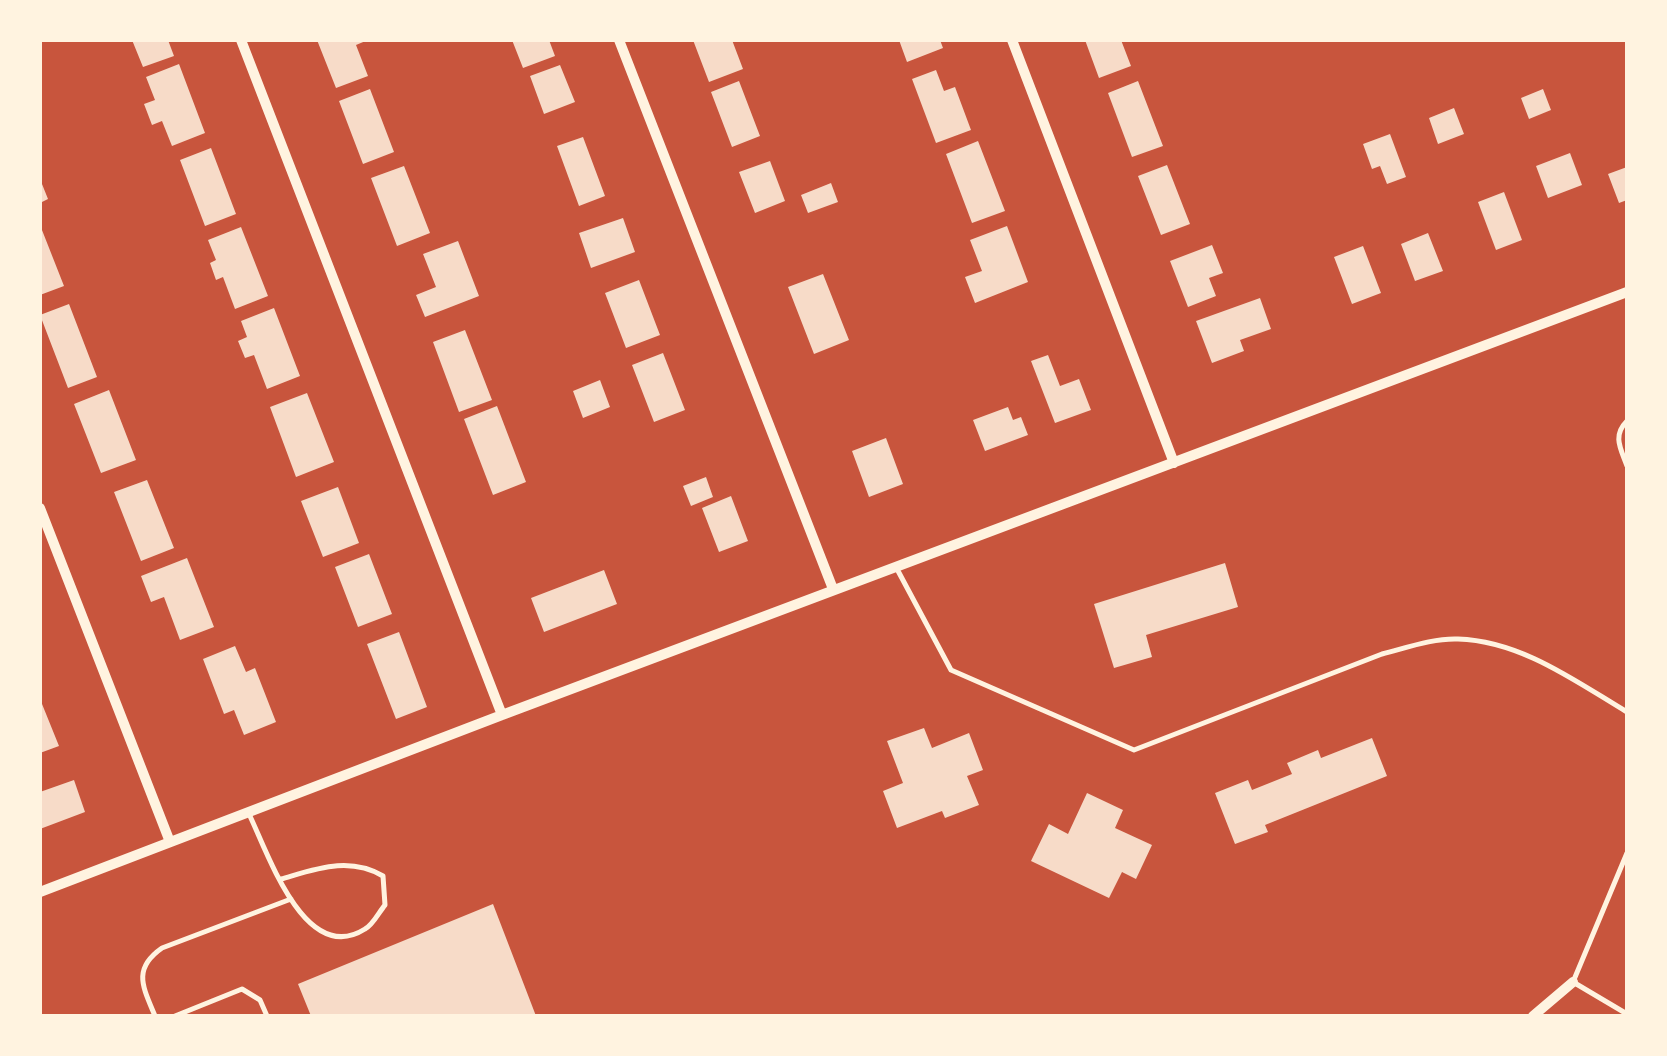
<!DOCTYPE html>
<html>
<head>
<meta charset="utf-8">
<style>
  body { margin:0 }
  #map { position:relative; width:1667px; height:1056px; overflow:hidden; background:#c8553d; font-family:"Space Grotesk",sans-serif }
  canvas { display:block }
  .frame { position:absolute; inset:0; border:42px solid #fff3e0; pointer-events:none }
</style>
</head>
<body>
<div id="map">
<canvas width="1667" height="1056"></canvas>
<div class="frame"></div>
</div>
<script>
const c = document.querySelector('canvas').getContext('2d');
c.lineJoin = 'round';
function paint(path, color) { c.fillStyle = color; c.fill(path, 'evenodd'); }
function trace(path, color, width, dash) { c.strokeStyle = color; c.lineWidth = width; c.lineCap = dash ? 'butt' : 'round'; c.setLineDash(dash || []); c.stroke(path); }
paint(new Path2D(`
  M132 40H168L174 56 143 67Z
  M317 40H368L356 45 368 76 336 88Z
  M512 40H549L555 56 523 68Z
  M693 40H732L743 69 709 82Z
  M899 40H940L943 48 907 62Z
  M1085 40H1121L1131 66 1099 78Z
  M179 64 205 133 172 146 162 121 152 125 144 104 155 100 146 77Z
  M560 65 575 102 544 114 530 76Z
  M936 70 944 91 955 87 971 130 936 143 912 79Z
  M739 81 760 136 732 147 711 92Z
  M1138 81 1163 146 1132 157 1108 93Z
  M370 89 394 152 363 164 339 101Z
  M1543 89 1551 110 1529 119 1521 98Z
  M1454 108 1464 134 1438 144 1429 118Z
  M1390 134 1406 177 1387 184 1380 166 1372 169 1363 144Z
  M583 137 605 196 579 206 557 146Z
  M978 141 1005 211 972 223 946 154Z
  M211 148 236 214 205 226 180 160Z
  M1570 153 1582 185 1548 198 1536 166Z
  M770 161 785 201 755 213 739 172Z
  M1167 165 1190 224 1161 235 1138 176Z
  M404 166 430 233 397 246 371 178Z
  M1627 167V200L1619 203 1608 174Z
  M40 179 48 199 40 203Z
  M831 183 838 202 808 213 801 195Z
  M1504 192 1522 240 1496 250 1478 202Z
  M623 218 635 252 591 268 579 233Z
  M40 225 64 286 40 295Z
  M1007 226 1028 282 975 303 965 277 982 271 970 240Z
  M241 227 268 296 235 309 223 277 216 280 210 263 216 260 208 240Z
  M1428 233 1443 271 1415 281 1401 244Z
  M458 241 479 296 425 317 416 295 436 287 423 254Z
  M1212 245 1223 273 1209 278 1216 296 1188 307 1170 261Z
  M1363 246 1381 293 1352 304 1334 257Z
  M823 274 849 340 814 354 788 287Z
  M639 280 660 335 626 348 605 293Z
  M1260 298 1271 329 1240 340 1244 351 1212 363 1196 321Z
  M69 304 97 377 68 388 40 315Z
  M274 308 300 376 267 389 254 355 245 358 238 341 247 337 241 321Z
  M465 330 492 400 459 412 433 342Z
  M663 353 685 410 654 422 632 365Z
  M1048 355 1060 386 1079 379 1091 410 1055 423 1031 361Z
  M600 380 610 407 583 418 573 391Z
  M109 390 136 460 101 473 74 404Z
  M307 393 334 462 296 477 270 407Z
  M497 406 526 482 493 495 464 419Z
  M1008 407 1013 420 1021 417 1028 435 985 451 973 420Z
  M886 438 903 484 869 497 852 451Z
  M706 477 713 497 691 506 683 486Z
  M147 480 174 548 141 561 114 492Z
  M338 487 359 543 323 557 301 501Z
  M731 496 748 541 719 552 702 508Z
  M369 554 392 614 358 627 335 567Z
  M187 558 214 627 180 640 164 597 151 602 141 576Z
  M1225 563 1238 607 1146 635 1152 657 1114 668 1094 604Z
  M604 570 617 604 544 632 531 598Z
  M399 632 427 707 396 719 367 644Z
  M235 646 246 672 255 668 276 722 244 735 234 710 224 714 203 659Z
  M40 699 59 746 40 753Z
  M924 728 932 748 969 733 983 770 967 776 979 805 945 818 942 811 897 828 883 791 903 783 887 741Z
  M1372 738 1387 776 1265 825 1268 832 1235 844 1215 793 1248 780 1252 790 1292 774 1287 763 1318 750 1321 758Z
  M74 780 85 812 40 829V792Z
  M1087 793 1123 810 1115 828 1152 845 1136 879 1122 872 1109 898 1031 861 1049 824 1068 834Z
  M493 904 536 1016H311L298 984Z`), '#f7dbc8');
trace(new Path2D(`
  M1627 421C1612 436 1621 449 1627 466
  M897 569 951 670 1134 750 1382 654C1406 648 1433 638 1458 639 1521 641 1575 681 1627 712
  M249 814C268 853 305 967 365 929 373 925 379 912 385 905L383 876C349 856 316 869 281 879
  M1627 853 1573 982 1627 1014
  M155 1016C143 987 132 969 162 948L291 899
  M175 1016 242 989 260 1000 267 1016`), '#fff3e0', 5);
trace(new Path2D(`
  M241 40 502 715
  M619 40 833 589
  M1012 40 1174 463
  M40 508 170 842
  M40 892 502 715 1627 292
  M1533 1016 1573 982`), '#fff3e0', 10);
</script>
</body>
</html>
